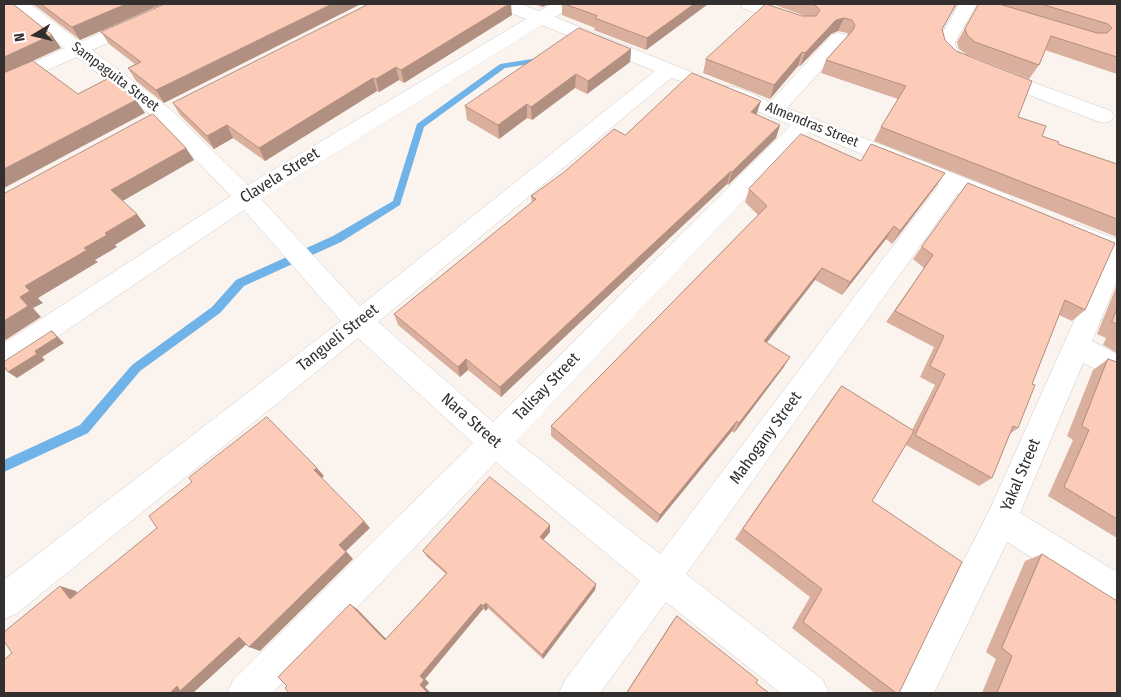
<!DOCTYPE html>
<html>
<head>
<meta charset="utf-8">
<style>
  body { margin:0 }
  #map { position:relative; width:1121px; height:697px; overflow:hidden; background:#faf3ee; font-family:"Fira Sans Condensed",sans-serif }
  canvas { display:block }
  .frame { position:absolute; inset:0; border:5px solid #322f2e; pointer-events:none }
  .north { position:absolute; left:10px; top:10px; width:50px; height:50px; -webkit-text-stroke:4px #fff; paint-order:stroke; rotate:261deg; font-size:14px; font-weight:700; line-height:20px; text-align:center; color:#322f2e }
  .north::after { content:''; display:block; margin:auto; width:18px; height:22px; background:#322f2e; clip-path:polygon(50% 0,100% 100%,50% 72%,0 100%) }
</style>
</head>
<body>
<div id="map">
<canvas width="1121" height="697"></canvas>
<div class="frame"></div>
<div class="north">N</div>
</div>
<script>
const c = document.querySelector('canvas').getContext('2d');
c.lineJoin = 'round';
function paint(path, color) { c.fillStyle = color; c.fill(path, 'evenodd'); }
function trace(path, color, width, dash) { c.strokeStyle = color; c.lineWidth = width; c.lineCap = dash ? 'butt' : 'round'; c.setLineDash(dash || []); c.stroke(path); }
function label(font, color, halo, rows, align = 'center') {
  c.font = font + ' "Fira Sans Condensed",sans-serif'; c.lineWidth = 5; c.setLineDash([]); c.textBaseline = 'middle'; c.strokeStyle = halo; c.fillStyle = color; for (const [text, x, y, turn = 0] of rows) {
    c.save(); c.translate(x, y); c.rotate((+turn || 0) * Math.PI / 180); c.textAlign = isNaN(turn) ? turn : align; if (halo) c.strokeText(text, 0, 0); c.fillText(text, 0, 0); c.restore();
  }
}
paint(new Path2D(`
  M545 57H548V61L505 68 424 127 400 205 341 242 244 286 220 313 140 371 88 433 4 472V460L80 425 132 365 212 307 236 280 333 236 393 201 417 124 500 64Z`), '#70b3e8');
const minor = new Path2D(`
  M10 4H30L80 42 166 4H189L186 8 92 50 170 109 248 185 526 19 499 8 496 4H520L539 11 552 4H573L570 8 555 17 691 72 694 76 691 80 684 82 671 78 378 322 493 422 791 125 718 95 715 91 718 87C734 82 755 96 770 102L832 35 839 33 846 35 848 39 846 43 787 108 1009 195 1013 201 1009 207 1001 209 958 193 686 574 823 680 829 693H781L666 602 600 693H559L565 680 640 581 496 462 371 593 272 693H227L233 680 473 443 358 338 16 614 4 619V580L341 321 244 210 14 366 4 370V343L231 196 156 119 77 57 4 89V76L65 48ZM542 25 655 71 360 306 261 199ZM808 132 939 185 660 554 516 441Z
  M740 4H765L803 18 806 22 803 26 797 27 791 26 743 8Z
  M959 4H977L955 42C956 54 968 58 978 62L1111 111 1114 116 1111 121 1104 123 1097 121 964 70C951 65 937 58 937 42Z
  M1077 224 1117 239V281L1092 341 1117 354V379L1083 363 1020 513 1117 572V608L1105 603 1007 542 934 693H896L990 509 1104 254 1068 239 1065 233 1068 227Z`);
trace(minor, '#d1cac6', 1);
paint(minor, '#fff');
paint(new Path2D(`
  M33 4H162L80 40Z
  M165 4 164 103 136 81 128 68 135 64 109 44 101 32Z
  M534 4H549L542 7Z
  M562 4H708L646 50 594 30 595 28 562 15Z
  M775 4H957L942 29 945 40 956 51 967 55 959 49 957 42 979 4H1117V74L1045 50 1039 65 1029 79 968 55 1018 117 1042 136 1058 144 1117 164V237L874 141 881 127 898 99 821 73 826 60 848 36 847 33 838 31 831 34 800 66H798L770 99 703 73 706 59 802 16H805L775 5Z
  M512 15 404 83 399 80 379 92 377 91 265 161 233 138 214 149 180 115 173 103Z
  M631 49 630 62 587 94 575 88 532 120 527 118 499 139 467 120 465 106Z
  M757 113 756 115 780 125 776 138 728 185 727 184 501 397 468 370 460 377 398 325 394 314 532 203 531 196 625 135Z
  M861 161 945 173 936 186 892 244 886 239 842 295 815 280 766 343 790 357 783 368 734 433 732 431 657 523 551 436V426L758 215 745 202 749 189Z
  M968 183 1085 310 1072 321 1059 315 1032 384 1018 428 1010 434 992 478 979 486 906 445 872 501 899 693H875L792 628 810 597 735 539 831 400 842 386 912 430 935 385 920 377 934 347 886 322 924 268 913 259Z
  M1117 285V353L1103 345 1106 338 1097 334Z
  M1108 359 1117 362V538L1048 496 1073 440 1067 436 1093 370Z
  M550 532 543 540 596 584 595 590 543 659 488 608 486 611 483 609 425 679 429 683 425 687 287 686 357 609 386 639 446 574 427 557 423 551Z
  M1042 554 1117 693H982L996 659 986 652 1025 561Z
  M677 616 756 683 769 693H626L672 622Z`), '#daaf9e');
paint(new Path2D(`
  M126 4H162L80 40 72 27Z
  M332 4H361L164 103 156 90Z
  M509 4H511L512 15 404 83 401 70Z
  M542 4H549L542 7Z
  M694 4H708L646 50 647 38Z
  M844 18 838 31 831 34 800 66 805 53 836 20Z
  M52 35 61 48 4 74V57Z
  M631 49 630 62 587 94 588 81Z
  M802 52 798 66 770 99 774 85Z
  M396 67 399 80 379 92 376 79Z
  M576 74 575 88 532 120 531 107Z
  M373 78 377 91 265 161 259 148Z
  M136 100 145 113 4 188V169Z
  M761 101 757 113 748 125 751 112Z
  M527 104V118L499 139 498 125Z
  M227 125 233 138 214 149 207 136Z
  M780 125 776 138 728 185 732 172Z
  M186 148 194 160 121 202 111 190Z
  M731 171 727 184 501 397 500 387Z
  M945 173 936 186 892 244 900 231Z
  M137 214 146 226 115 245 117 247 95 260 98 262 38 298 43 303 33 308 41 317 4 341V321L20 297 25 286 84 248 105 233Z
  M894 226 886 239 842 295 850 282Z
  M822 268 815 280 759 353 764 341Z
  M52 331 64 343 42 357 45 360 17 378 8 372Z
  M790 357 783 368 734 433 739 423Z
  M466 359 468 370 460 377 458 367Z
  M737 421 732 431 657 523 660 515Z
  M317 468 324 476 322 478 314 470Z
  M364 521 370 528 346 551 353 559 260 651 249 647 339 545Z
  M550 525V532L540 544V537Z
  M596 584 595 590 543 659 542 655Z
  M60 586 76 591 86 604 70 599Z
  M486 603 488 608 486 611 483 606Z
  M350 604 357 609 391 644 385 640Z
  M481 604 483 609 425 679 429 683 425 687 431 693H428L420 685V676Z
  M239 637 250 641 193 693 187 692 186 693H170L177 686Z`), '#b18f81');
const building = new Path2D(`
  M4 4H13L52 35 4 57Z
  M41 4H126L72 27Z
  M165 4H332L156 90 128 68 141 62 101 32Z
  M369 4H509L401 70 396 67 376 79 373 78 259 148 227 125 207 136 173 103Z
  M565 4H694L647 38 595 18 597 16Z
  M766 4 802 16H816L820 10 815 5 813 4H956L942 29 945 40 956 51 1032 81 1018 117 1046 126 1042 136 1059 142 1058 144 1117 164V219L881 127 906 86 826 60 853 30 855 25 852 20 844 18 836 20 805 53 802 52 774 85 706 59Z
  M979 4H999L1097 33H1107L1112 28 1108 24 1041 4H1117V57L1051 36 1039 65 975 42 967 35 965 29Z
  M579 28 631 49 588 81 576 74 531 107 527 104 498 125 465 106Z
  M33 61 78 94 109 78 136 100 4 169V73Z
  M692 73 761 101 751 112 780 125 732 172 731 171 500 387 466 359 458 367 394 314 536 199 531 196 563 173 614 129 625 135Z
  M153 114 186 148 111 190 137 214 105 233 107 235 84 248 87 250 25 286 30 291 20 297 28 306 4 321V194Z
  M801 134 861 161 871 144 945 173 900 231 894 226 850 282 822 268 764 341 790 357 739 423 737 421 660 515 551 426 767 206 749 189Z
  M968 183 1115 243 1085 310 1065 300 1032 384 1035 385 1018 428 1013 426 992 478 915 435 945 374 930 366 944 336 895 311 933 255 922 247Z
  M1117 309V324L1112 322Z
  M52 331 57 337 35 351 37 354 8 372 4 366V362Z
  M1108 359 1117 362V519L1064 487 1089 430 1082 426Z
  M842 386 914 431 872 501 962 562 899 693H896L803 622 822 589 743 529Z
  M267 417 317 468 314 470 364 521 339 545 346 552 249 647 239 637 180 691 177 686 170 693H4V660L12 653 4 641V632L60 586 70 599 157 528 149 516 192 482 189 478Z
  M490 477 550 525 540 537 596 584 542 655 486 603 483 606 481 604 420 676 424 680 420 685 428 693H289L285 688 287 686 278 677 350 604 385 640 447 573 423 551Z
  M1042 554 1117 601V693H997L1012 656 1002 648Z
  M677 616 758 680 756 683 769 693H627Z`);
paint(building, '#fdccb8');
trace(building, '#b18f81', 1);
label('14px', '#322f2e', '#fff', [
  ["Sampaguita Street",115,77,37],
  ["Almendras Street",812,125,22]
]);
label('16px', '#322f2e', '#fff', [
  ["Clavela Street",280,176,-32],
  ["Tangueli Street",338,338,-38],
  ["Talisay Street",547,387,-46],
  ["Nara Street",471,421,41],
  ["Mahogany Street",766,438,-54],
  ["Yakal Street",1021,475,-67]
]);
</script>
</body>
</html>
